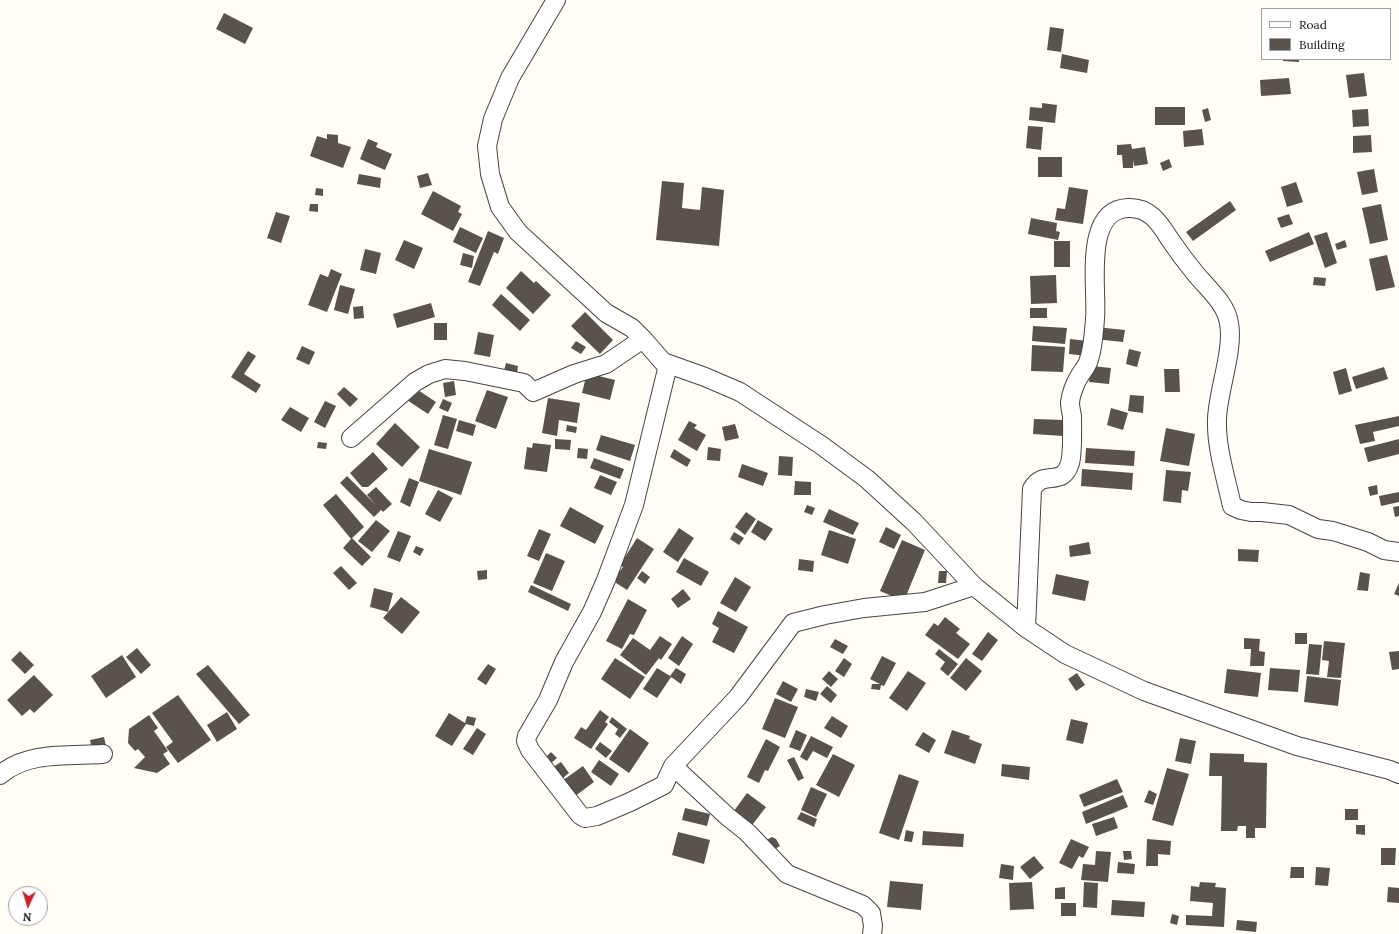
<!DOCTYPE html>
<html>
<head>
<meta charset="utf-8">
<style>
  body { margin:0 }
  #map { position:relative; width:1399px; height:934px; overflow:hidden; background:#fffdf5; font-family:Lora,serif }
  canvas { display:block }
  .legend { position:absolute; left:1261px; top:8px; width:130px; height:52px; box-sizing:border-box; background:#fff; border:1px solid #a0a0a0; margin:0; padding:5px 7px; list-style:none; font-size:12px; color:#111 }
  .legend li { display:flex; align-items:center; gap:8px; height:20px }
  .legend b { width:20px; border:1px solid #a0a0a0 }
  .north { position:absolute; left:8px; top:886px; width:40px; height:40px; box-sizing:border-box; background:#fff; border:1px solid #a0a0a0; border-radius:50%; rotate:184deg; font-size:11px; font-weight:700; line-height:16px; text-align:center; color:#111 }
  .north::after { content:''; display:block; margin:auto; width:14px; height:18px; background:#c4262e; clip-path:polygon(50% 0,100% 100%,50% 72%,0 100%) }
</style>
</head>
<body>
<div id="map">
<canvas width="1399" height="934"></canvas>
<ul class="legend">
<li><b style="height:5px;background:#fff"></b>Road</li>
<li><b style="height:11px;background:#5a524d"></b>Building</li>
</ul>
<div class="north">N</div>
</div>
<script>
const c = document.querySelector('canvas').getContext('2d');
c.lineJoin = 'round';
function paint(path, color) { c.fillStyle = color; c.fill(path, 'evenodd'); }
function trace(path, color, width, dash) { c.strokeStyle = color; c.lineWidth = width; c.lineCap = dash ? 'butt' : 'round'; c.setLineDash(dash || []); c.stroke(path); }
paint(new Path2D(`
  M224 13 253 28 245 44 216 29Z
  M1050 27 1064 29 1061 52 1047 50Z
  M1062 54 1089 60 1087 73 1060 68Z
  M1283 59H1299V62L1283 61Z
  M1364 73 1367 96 1349 98 1346 75Z
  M1289 78 1291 94 1261 96 1260 80Z
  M1042 103 1057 105 1055 123 1029 120 1030 107 1042 108Z
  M1155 107H1185V125H1155Z
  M1208 108 1211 120 1205 122 1202 110Z
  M1368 109 1369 126 1353 127 1352 110Z
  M1028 126 1043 127 1041 150 1026 148Z
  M1202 129 1204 145 1184 147 1183 131Z
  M327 134 338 135V143L351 147 343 168 310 156 317 136 327 139Z
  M1371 135 1372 152 1353 153V136Z
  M368 139 378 143 376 147 392 154 385 170 360 159Z
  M1131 144 1132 149 1145 147 1148 164 1134 166 1133 160V168H1123L1122 155H1117V145Z
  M1038 157H1062V177H1038Z
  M1169 159 1172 167 1163 171 1160 163Z
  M1374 169 1378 192 1362 195 1357 172Z
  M428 173 432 185 420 188 417 176Z
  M359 174 381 178 380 188 357 184Z
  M662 181 684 183 682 208 700 210 702 187 724 190 719 246 656 240Z
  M1296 182 1303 202 1287 207 1281 187Z
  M1069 187 1088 190 1083 224 1055 220 1057 208 1065 209Z
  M316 188 323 189V196L315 195Z
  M433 191 461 206 458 212 462 214 453 231 421 214Z
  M1230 201 1236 210 1193 241 1186 232Z
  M310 204H318V212L309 211Z
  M1381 204 1388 240 1370 244 1362 208Z
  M276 212 290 216 281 243 267 238Z
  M1289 214 1293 224 1281 228 1277 218Z
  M1031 218 1057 223 1056 231 1060 232 1058 240 1028 234Z
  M460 227 483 238 476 253 453 242Z
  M488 231 504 238 498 254 494 252 480 286 468 282Z
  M1309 232 1314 244 1270 262 1265 251Z
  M1327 232 1337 263 1325 268 1314 236Z
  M404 240 423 248 414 269 395 260Z
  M1345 240 1347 247 1337 250 1335 244Z
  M1054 241H1070V267H1054Z
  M365 249 381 253 376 274 360 270Z
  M463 253 474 256 472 268 460 265Z
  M1387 255 1395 287 1376 291 1369 259Z
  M331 269 342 274 327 312 308 305 320 274 328 277Z
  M521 271 534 283 536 281 551 295 533 314 506 288Z
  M1056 275 1057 303 1031 304 1030 276Z
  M1314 277 1326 278 1325 286 1313 285Z
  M340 285 355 289 348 314 334 310Z
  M501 294 530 320 520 331 492 305Z
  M431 303 435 317 397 328 393 314Z
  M363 306 364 318 354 319 353 307Z
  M1030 308H1047V318H1030Z
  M585 312 613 340 600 354 571 326Z
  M434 323H447V340H434Z
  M1033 326 1067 328 1065 344 1032 341Z
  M1096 327 1125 330 1123 342 1095 339Z
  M478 332 494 335 490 357 474 354Z
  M1070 339 1088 341 1087 356 1069 354Z
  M576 341 586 347 581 354 571 348Z
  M1032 345 1065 347 1063 372 1031 371Z
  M302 346 315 352 309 365 296 359Z
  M1129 349 1141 352 1137 367 1126 364Z
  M248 351 256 356 244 374 261 385 256 393 231 377Z
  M506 363 518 366 517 373 504 371Z
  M1091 366 1111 368 1109 384 1089 382Z
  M1384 367 1388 379 1356 389 1352 377Z
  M1346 368 1352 391 1339 395 1333 372Z
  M1164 369H1179L1180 392H1165Z
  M587 373 615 380 610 400 582 393Z
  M454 381 456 395 445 397 443 383Z
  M344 387 358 399 350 407 337 394Z
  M415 388 436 402 428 414 407 400Z
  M487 390 508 397 496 429 475 421Z
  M1130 395 1144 396 1143 413 1128 411Z
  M548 398 580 403 577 423 559 420 557 436 542 433Z
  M443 399 452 403 448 412 439 408Z
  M325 401 336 406 325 428 314 422Z
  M290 407 309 418 301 432 281 420Z
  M1111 408 1128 413 1123 430 1107 425Z
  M443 415 457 419 448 449 434 445Z
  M1399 416V426L1373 432 1375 441 1360 444 1355 425Z
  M1034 419 1064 420 1063 436 1033 434Z
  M459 420 476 425 473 436 456 431Z
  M689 421 697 425 694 428 706 435 697 451 678 440Z
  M395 423 420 447 402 467 376 444Z
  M735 424 739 438 725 441 722 427Z
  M567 425 577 427 576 433 566 431Z
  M1166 428 1195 434 1189 466 1160 461Z
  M601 435 635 445 630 461 596 450Z
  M555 439 571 440 570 450 555 449Z
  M1399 439V454L1368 462 1364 448Z
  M318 442 327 443 326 449 317 448Z
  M533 443 551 445 547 472 524 469 527 447 532 448Z
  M708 447 721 449 720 461 707 460Z
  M578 448 588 449 587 459 577 458Z
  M1086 448 1135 451 1134 466 1085 463Z
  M429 449 472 462 461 495 419 481Z
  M674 449 691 460 687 467 670 457Z
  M373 452 388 469 368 487H362L350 473Z
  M779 456 793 457 792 476 778 475Z
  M594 458 624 469 620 479 590 468Z
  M742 464 768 473 763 486 738 477Z
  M1082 469 1133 473 1132 490 1081 486Z
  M1166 470 1191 472 1188 491 1182 490 1181 503 1163 501Z
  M600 475 617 482 611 495 594 488Z
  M347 476 376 505 367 495 376 487 392 504 383 512 381 510 374 517 340 483Z
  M409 478 419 482 410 507 400 502Z
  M795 481 811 482V495H794Z
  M1377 485 1378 494 1370 496 1368 487Z
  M438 490 453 498 440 522 425 514Z
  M1399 492V502L1381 506 1379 496Z
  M336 494 364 527 351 539 323 505Z
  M807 505 815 508 812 515 804 512Z
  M1399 506V516L1395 517 1393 507Z
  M570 507 604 526 595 544 560 526Z
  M829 509 859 523 853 535 823 522Z
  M746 512 756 519 745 535 735 527Z
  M376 520 390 531 372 552 358 541Z
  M758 520 773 529 765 541 751 532Z
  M886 527 901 535 894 549 879 542Z
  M679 528 694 538 678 562 663 552Z
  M539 529 551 534 539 561 527 556Z
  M829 530 856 539 848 564 821 555Z
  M398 531 411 536 400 562 387 557Z
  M734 532 744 538 739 545 730 539Z
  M352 538 371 557 362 566 343 548Z
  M637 538 654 549 627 590 613 581 623 567 620 565Z
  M902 540 925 550 904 601 880 591Z
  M1089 542 1091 554 1070 557 1069 546Z
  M416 546 424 549 420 556 413 552Z
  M1238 549 1259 550 1258 562 1238 561Z
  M546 553 565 561 552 591 533 583Z
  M684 558 709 572 701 586 676 572Z
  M799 559 814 561 813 572 798 570Z
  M341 566 357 583 349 590 333 573Z
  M487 570V579L478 580 477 571Z
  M642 571 650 577 645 584 637 578Z
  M939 571H947L946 583H938Z
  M1360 572 1370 574 1368 591 1357 590Z
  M1056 574 1089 581 1085 601 1052 594Z
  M735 577 751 587 736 612 720 603Z
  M1399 583V596L1394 594Z
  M531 585 571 604 568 611 528 592Z
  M374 588 393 593 388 612 370 607Z
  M683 589 691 599 678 608 671 599Z
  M401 597 420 612 402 634 383 618Z
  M628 599 647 610 634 635 630 634 622 649 606 641Z
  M718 611 748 627 734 653 712 642 719 628 712 624Z
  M945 617 960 629 956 633 970 644 958 659 925 635 934 623 938 626Z
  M988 632 998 640 982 661 972 654Z
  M1295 633H1307V644H1295Z
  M660 636 672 644 661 660 659 658 646 675 620 655 633 638 650 650Z
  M682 636 693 644 679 666 668 658Z
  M1244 638 1260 639 1259 651 1265 652 1264 666H1250L1251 649H1244Z
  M835 639 848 646 843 654 830 647Z
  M1324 641 1345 643 1341 678 1327 677 1329 661 1322 660Z
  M1309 644 1322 645 1319 675 1306 674Z
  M137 648 151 665 141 674 126 657Z
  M939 649 958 664 948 676 940 669 945 662 935 654Z
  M20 651 34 665 25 674 11 660Z
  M1399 651V669L1392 670 1389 652Z
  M122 655 136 677 106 698 91 676Z
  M882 656 896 663 884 686 881 685 880 690 871 689 872 684H880L870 679Z
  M615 658 645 677 630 699 601 679Z
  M844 658 852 664 844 677 835 671Z
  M966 658 982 671 966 691 950 678Z
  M488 664 496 669 486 685 477 679Z
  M208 665 250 715 239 724 196 674Z
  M657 668 670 676 676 668 686 674 681 684 671 677 657 698 643 689Z
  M1270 668 1300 670 1298 692 1268 690Z
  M1227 669 1261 673 1258 697 1224 693Z
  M829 671 838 679 831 687 822 679Z
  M908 671 926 683 907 711 889 698Z
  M1077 673 1085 685 1076 691 1068 679Z
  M34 675 53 695 34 713 30 709 22 716 7 700Z
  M1307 676 1341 680 1338 706 1304 702Z
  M783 681 798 689 791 702 776 694Z
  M827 686 837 695 831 703 820 694Z
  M806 689 819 692 816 701 804 697Z
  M178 695 211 740 178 763 166 747 173 742 152 713Z
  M775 698 798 707 785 738 762 729Z
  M600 710 609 717 605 722 608 724 591 749 574 738 581 727 586 730Z
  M227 712 237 729 217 742 207 725Z
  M449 713 465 723 467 716 476 718 474 726 466 724 452 746 435 736Z
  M149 715 158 728 154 731 168 751 163 754 170 764 157 773 134 768 145 757 138 749 135 751 128 743 129 729Z
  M832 716 848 726 841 738 824 728Z
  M612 717 627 729 620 738 615 734 618 729 609 722Z
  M1071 719 1088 723 1083 744 1066 740Z
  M477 728 486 734 473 755 463 749Z
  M630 729 649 743 629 773 609 759Z
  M796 730 807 735 800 751 789 747Z
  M952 730 970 736 969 739 982 744 975 764 944 753Z
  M923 732 936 740 929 753 915 745Z
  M811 736 833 747 827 758 813 751 807 761 800 757Z
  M104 737 106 746 92 749 90 740Z
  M1180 738 1196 741 1191 764 1175 761Z
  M766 739 780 747 768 771 765 770 759 783 747 777Z
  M600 742 612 751 606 758 595 749Z
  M551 752 557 758 550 764 545 758Z
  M1210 753 1244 754V762L1267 763 1266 828H1255V838H1246V826H1238L1237 831H1221L1222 776H1209Z
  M833 754 855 765 839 797 816 785Z
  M794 757 804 778 798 781 787 760Z
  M599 760 619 774 611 786 591 772Z
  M561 762 569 773 559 781 550 769Z
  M1002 764 1030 767 1029 780 1001 776Z
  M583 766 594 782 574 797 562 781Z
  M1167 768 1189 774 1173 826 1152 820Z
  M899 774 919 781 899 840 879 833Z
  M1117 779 1123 792 1084 807 1079 795Z
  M811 787 827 794 816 817 801 810Z
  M1149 790 1157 794 1153 805 1144 802Z
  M747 793 766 807 749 829 731 815Z
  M1123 795 1128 807 1086 824 1082 812Z
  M685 808 710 814 707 826 682 820Z
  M1345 809H1358V820H1345Z
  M801 812 817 819 814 827 797 819Z
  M1114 817 1118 828 1096 836 1092 824Z
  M1356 825H1365V835L1356 834Z
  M906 830 914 832 912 842 904 841Z
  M923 831 964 834 963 847 922 845Z
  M678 832 710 840 704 864 672 855Z
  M772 837 776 839 780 846 770 852 765 841Z
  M1071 839 1089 847 1083 858 1079 856 1072 869 1059 863Z
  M1147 839 1171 841 1170 855 1158 854V866H1146Z
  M1381 848H1396L1395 865H1381Z
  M1096 851 1111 852 1108 882 1081 880 1083 864 1095 865Z
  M1123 851H1131L1132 859 1124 860Z
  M1034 856 1044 868 1030 879 1020 867Z
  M1118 862 1135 864 1134 874 1117 873Z
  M1001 864 1014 866 1013 880 999 878Z
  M1291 867H1304V878H1290Z
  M1316 867 1330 868 1328 886 1315 885Z
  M890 881 923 884 921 910 887 907Z
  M1032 882 1034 909 1010 910 1009 883Z
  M1084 882 1098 883 1097 908 1083 907Z
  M1200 882 1216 883 1215 887 1226 888 1224 927 1186 925V915L1212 916 1213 903 1190 901 1191 886 1199 887Z
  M1065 887V899H1055V888Z
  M1388 887 1399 888V903L1387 902Z
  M1112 900 1145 902 1144 917 1111 915Z
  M1061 903H1076V916H1061Z
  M1172 914 1179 916 1177 925 1170 923Z
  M1237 920 1257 922 1256 932 1236 930Z`), '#5a524d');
const street = new Path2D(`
  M556 0 510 78 493 119 487 146 490 174 500 207 518 232 606 313 632 328 643 339 663 362 705 377 740 392 821 445 867 479 914 522 974 586 1026 628 1065 654 1144 691 1297 746 1390 770 1399 774
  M668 365 634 505 606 580 592 612 564 662 548 700 527 736 526 741 530 750 580 815 585 818 597 816 630 802 664 785 673 766 738 697 793 623 825 615 864 608 925 602 974 586
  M351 438 415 382 429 374 445 369 465 371 524 383 533 392 574 374 606 364 643 339
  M1026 628 1032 489C1044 468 1062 489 1070 463 1073 452 1072 427 1072 416 1071 411 1070 407 1070 402 1071 394 1075 383 1079 377 1082 371 1088 366 1089 359 1093 348 1094 331 1095 319 1098 290 1082 210 1128 208 1149 207 1159 222 1169 238 1177 250 1186 262 1195 273 1207 288 1226 303 1229 323 1234 351 1218 390 1217 419 1216 448 1226 478 1232 506L1241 510 1251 512H1262L1289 515 1318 529 1333 531 1368 542 1384 550 1399 552
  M673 766 728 817 747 832 787 874 863 905 871 913 873 926 872 934
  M0 775C27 751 69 756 103 754`);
trace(street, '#444', 20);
trace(street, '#fff', 18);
</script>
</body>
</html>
